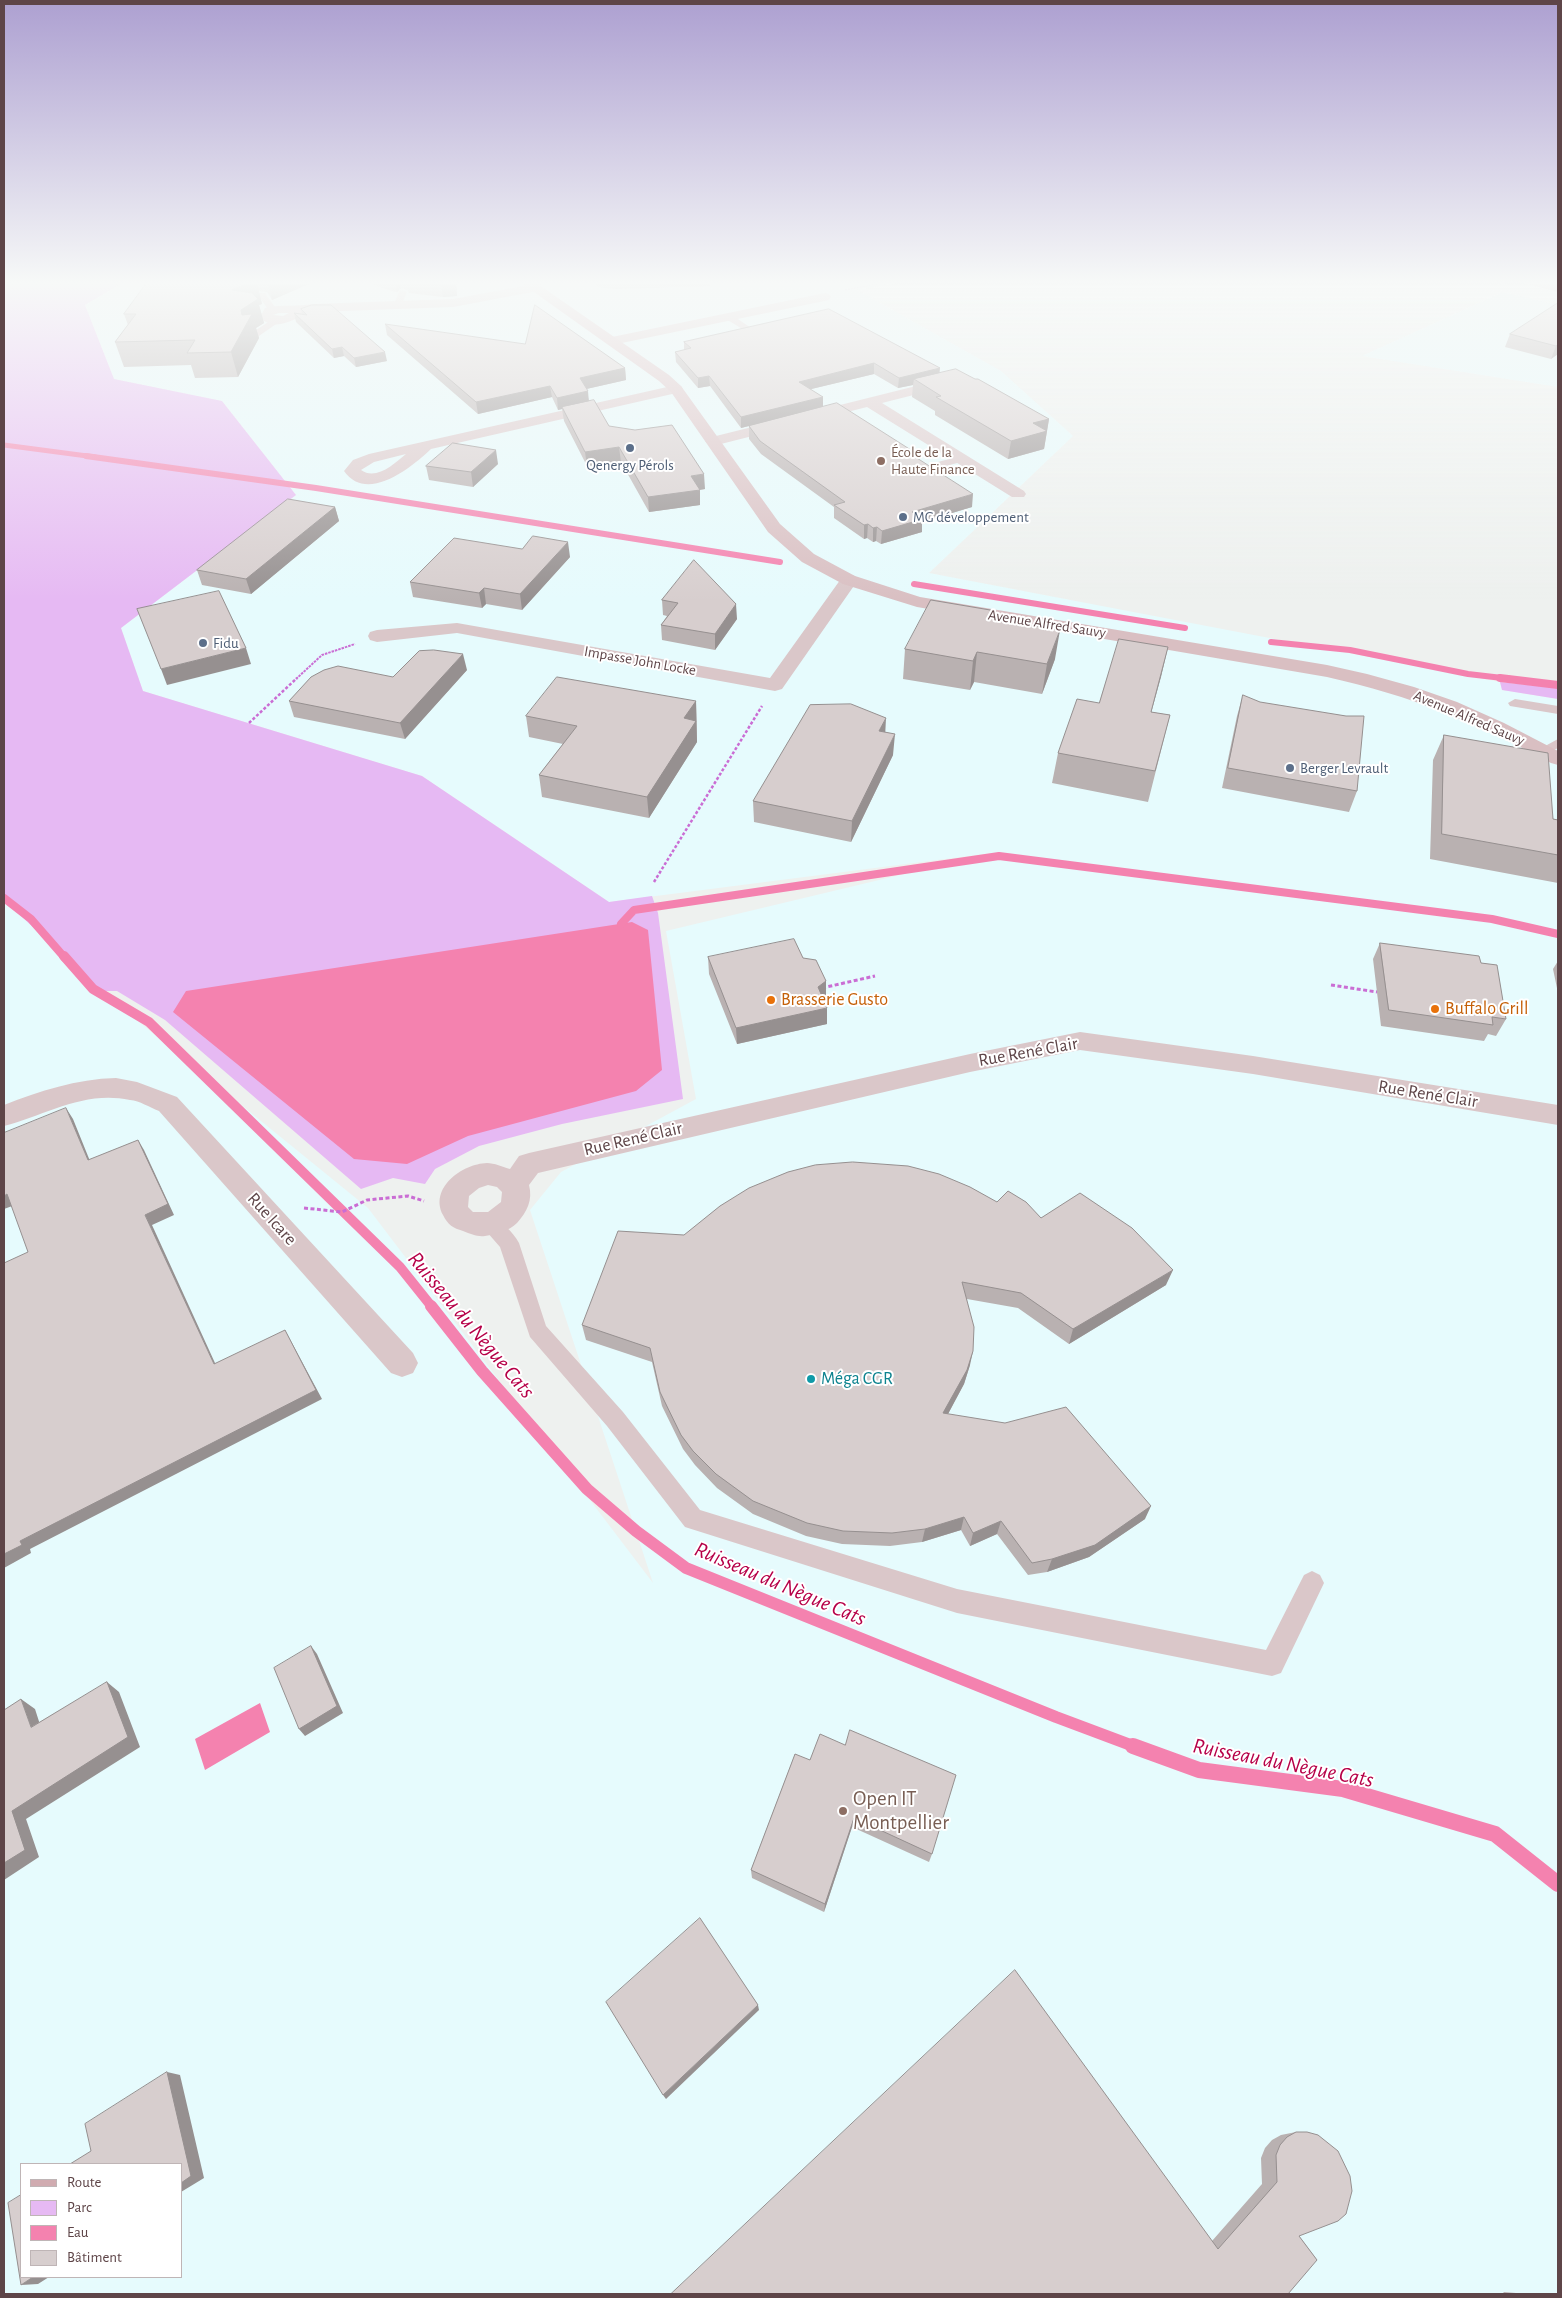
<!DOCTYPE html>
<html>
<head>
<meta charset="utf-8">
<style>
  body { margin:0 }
  #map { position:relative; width:1562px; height:2298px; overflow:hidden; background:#eef1ef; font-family:"Alegreya Sans",sans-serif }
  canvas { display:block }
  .frame { position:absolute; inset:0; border:5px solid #5e4548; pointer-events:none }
  .legend { position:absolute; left:20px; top:2163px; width:162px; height:115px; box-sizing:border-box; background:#fff; border:1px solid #bfb5b6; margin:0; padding:6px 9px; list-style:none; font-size:15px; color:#5e4548 }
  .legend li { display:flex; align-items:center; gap:10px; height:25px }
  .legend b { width:25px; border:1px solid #bfb5b6 }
</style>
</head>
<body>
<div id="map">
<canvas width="1562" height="2298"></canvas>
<div class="frame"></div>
<ul class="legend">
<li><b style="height:6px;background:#d0abb0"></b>Route</li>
<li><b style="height:14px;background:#e6b9f3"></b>Parc</li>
<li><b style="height:14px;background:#f482af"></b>Eau</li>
<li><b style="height:14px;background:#d7cece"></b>Bâtiment</li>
</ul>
</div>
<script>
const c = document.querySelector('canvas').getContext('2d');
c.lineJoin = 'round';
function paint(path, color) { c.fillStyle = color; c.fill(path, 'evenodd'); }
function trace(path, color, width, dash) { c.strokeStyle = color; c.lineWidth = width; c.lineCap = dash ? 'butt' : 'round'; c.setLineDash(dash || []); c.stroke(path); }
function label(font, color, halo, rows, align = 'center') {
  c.font = font + ' "Alegreya Sans",sans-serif'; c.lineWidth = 4; c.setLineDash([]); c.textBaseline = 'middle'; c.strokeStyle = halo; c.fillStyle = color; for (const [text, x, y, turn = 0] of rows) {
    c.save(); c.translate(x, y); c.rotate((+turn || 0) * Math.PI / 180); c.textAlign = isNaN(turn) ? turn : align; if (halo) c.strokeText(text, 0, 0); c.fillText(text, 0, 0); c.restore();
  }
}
paint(new Path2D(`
  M127 280H911L857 290 1001 371 1073 436 929 573 1500 682 1502 690 1558 699V2294H4V900L101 991 368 1208 653 1583 530 1210 561 1172 696 1099 666 931 992 853 609 902 422 776 143 691 121 628 296 495 222 401 114 379 85 305ZM21 2164H181V2277H21Z
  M1503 292 1558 305V387L1362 356Z`), '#e6fbfd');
paint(new Path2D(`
  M4 280H127L85 305 114 379 222 401 296 495 121 628 143 691 422 776 609 902 652 896 658 913 683 1099 562 1124 479 1146 435 1169 425 1184 393 1178 361 1189 165 1020 117 991H101L4 900Z
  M1500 682 1558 688V699L1502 690Z`), '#e6b9f3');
paint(new Path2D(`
  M632 922 648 930 662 1070 636 1091 468 1136 407 1164 354 1159 173 1012 186 991Z
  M260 1703 270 1732 205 1770 195 1739Z`), '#f482af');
trace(new Path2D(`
  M4 445 95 457`), '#f482af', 5);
trace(new Path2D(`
  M86 456 316 488 780 562
  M914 584 1185 628
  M1271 642 1350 650 1468 674 1511 679`), '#f482af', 6);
trace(new Path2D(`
  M1500 678 1558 685
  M4 898 31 919 65 958
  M621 924 634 910 999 856 1492 919 1558 934`), '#f482af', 8);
trace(new Path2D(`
  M64 956 93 989 149 1022 400 1267 432 1307`), '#f482af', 10);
trace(new Path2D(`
  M431 1306 482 1371 587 1489 636 1531 686 1568 1056 1717 1136 1747`), '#f482af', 12);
trace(new Path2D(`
  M1133 1746 1199 1770 1343 1789 1495 1834 1558 1884`), '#f482af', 16);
trace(new Path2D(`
  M1490 280 1507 285
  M845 290 898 280`), '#ca6dd4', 1, [2, 1]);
trace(new Path2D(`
  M296 679 322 655 355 644`), '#ca6dd4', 2, [2.5, 1]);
trace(new Path2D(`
  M249 723 297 678
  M654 882 762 706`), '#ca6dd4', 2.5, [3, 2]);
trace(new Path2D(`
  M1331 985 1377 992
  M822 988 875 976
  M304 1208 342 1212 367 1200 408 1196 424 1201`), '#ca6dd4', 3, [4, 2.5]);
paint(new Path2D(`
  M539 280H557L529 288 525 285Z
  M400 290 407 292 400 308H394L393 306Z
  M259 293H265L277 310 276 312H270L258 295Z
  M726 315H732L751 328 744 330 726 319Z
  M276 317 280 320 279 322 256 338H250V334Z
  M961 456 966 459 965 461 938 468 933 465 934 463Z
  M1515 699 1558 706V714L1510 706 1508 703Z
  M1558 739V748L1543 755 1536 751Z
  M490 1216C501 1220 513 1232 519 1243L546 1326 623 1412 700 1510 957 1589 1266 1650 1304 1575 1312 1571 1320 1575 1324 1583 1281 1673 1272 1676 957 1613 685 1527 607 1426 530 1337 500 1247 480 1224 483 1218Z`), '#dac7c9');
paint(new Path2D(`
  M534 284 540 288 538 291 453 307 314 312C298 315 276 335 260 317L265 308C282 304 297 307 314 304L453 299ZM279 313H289L283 316 273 315Z
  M825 293 829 294 831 297 829 300 612 345 605 341 612 337Z
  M948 378 953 379 955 382 953 385 882 403 1024 491 1026 494 1024 497H1012L867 407 713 446 705 441 708 438Z
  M676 385 681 386 683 389 681 392 431 449C412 467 367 504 344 471L353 460 369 454ZM406 454C394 464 376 481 361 470L374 462Z
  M849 575 855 576 858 580 782 689 775 691 457 633 377 642 370 640 368 636 370 632 377 630 457 623 770 678 843 576Z
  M1080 1032 1253 1056 1558 1105V1125L1253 1074 1080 1050 970 1072 538 1173 529 1185C533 1200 527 1212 517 1223 509 1231 496 1234 485 1236 477 1237 471 1234 463 1231 453 1228 448 1225 443 1215 429 1188 462 1164 487 1163 494 1163 503 1167 510 1169L519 1156 529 1153 970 1054ZM488 1185 497 1187 502 1192 501 1202 488 1212H473L468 1207 469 1196 479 1188Z
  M116 1078 137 1082 177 1097 413 1353 418 1363 413 1373 402 1377 391 1373 159 1111C149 1107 140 1101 130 1100 84 1090 46 1115 4 1126V1105C40 1091 76 1079 116 1078Z`), '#dac7c9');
paint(new Path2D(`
  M517 280H532L669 375 681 386 780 524 814 554 855 576 920 597 1327 665 1367 674 1414 687 1457 702 1504 723 1558 751V765L1551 763C1475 722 1412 696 1327 677L917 607 843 584 802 562 768 532 671 392 659 381Z`), '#d9bfc2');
paint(new Path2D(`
  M1521 280H1543L1558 284V292L1523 283Z`), '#d0abb0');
paint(new Path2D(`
  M149 280H318L272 300 267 292 259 291 262 304 259 305 264 323 256 328 259 338 238 377 195 378 191 365 124 367 115 342 128 325 124 314Z
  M370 280H456L457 296 443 297 409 293 408 290 401 288 397 292 392 291 374 285Z
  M596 280H709L710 286 616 289 597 287Z
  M1558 303V354L1551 359 1505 347 1510 334Z
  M301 309 387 361 356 367 344 356 334 358 296 322 294 313 302 314Z
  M829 309 940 373 1049 419 1044 449 1008 459 935 415V411L912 397 913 385 898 388 874 374 811 389 823 407 911 450V455L972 507 922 522V532L881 544 876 541 873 542 867 538 864 539 834 518V507L761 454 749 439V426L784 417 741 428 710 386 698 388 676 362 675 352 684 350V342Z
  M385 324 625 368 626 380 586 389 589 401 609 426 705 489 699 490 700 505 649 512 621 462 587 466 564 421 562 409 558 410 552 397 478 414 387 335Z
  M498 464 473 487 429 480 426 466Z
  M335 507 339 521 251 594 202 585 197 570Z
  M522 549 570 557 522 610 486 604 482 608 413 597 410 582Z
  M694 560 737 619 715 650 662 640 661 625 667 616 663 615 662 600Z
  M995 619 1055 659 1042 694 974 682 970 690 903 679 905 649Z
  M1168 647 1151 712 1170 715 1148 802 1052 783 1058 753 1099 703Z
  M467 670 405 739 294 717 289 701 393 677Z
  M1243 695 1357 791 1349 812 1222 788 1237 716Z
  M696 701 697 742 649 818 542 797 539 775 563 744 529 737 526 716Z
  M885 732 893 755 851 842 754 822 753 801Z
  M1444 735 1553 819 1558 820V883L1430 859 1433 760Z
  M1380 943 1481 963 1506 1019 1496 1036 1488 1034 1484 1041 1381 1026 1373 959Z
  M708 957 803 958 826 981V997L823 999 827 1024 737 1044 709 974Z
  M1558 961V993L1553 969Z
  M997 1202 1041 1218 1166 1285 1069 1344 1018 1308 967 1299 970 1365 964 1384 948 1414 1145 1519 1089 1557 1047 1572 1028 1575 997 1534 970 1546 961 1530 922 1542 890 1546 842 1544 806 1536 753 1514 717 1488 695 1465 683 1449 662 1406 652 1362 586 1340 582 1325 684 1235Z
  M795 1754 932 1854 929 1862 852 1827 824 1912 752 1878 751 1870Z
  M1296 2132 1299 2236 1317 2260 671 2294 1212 2241 1262 2184 1261 2158 1265 2148 1272 2140 1281 2135Z
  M1504 2292 1528 2294H1502Z`), '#b9b1b1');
paint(new Path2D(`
  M252 280H256L262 304 259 305 264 323 256 328 259 338 238 377 231 352 232 290Z
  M267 280H318L272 300Z
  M395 280H399L401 288 397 292Z
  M454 280H456L457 296 443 297 441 285Z
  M1558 344V354L1551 359 1556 346Z
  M342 347 344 356 334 358 332 349Z
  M385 352 387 361 356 367 354 358Z
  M874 363V374L799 392V382Z
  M625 368 626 380 582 390 580 378Z
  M940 368 939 378 914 379 913 385 898 388 899 378Z
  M709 376 710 386 698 388V378Z
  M550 386 552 397 478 414 476 402Z
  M588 391 589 403 562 407V409L558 410 557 398Z
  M823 397V407L741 428V417Z
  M1049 419 1044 449 1008 459 1011 441 1033 423Z
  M619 447 621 462 587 466 585 452Z
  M496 450 498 464 473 487 471 472Z
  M911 450 910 463 906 451Z
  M704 474 705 489 692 491 691 476Z
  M700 490V505L649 512 648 497Z
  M973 494 972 507 922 522V532L881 544 882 531 912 512Z
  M335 507 339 521 251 594 246 579Z
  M868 524 867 538 864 539V525Z
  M877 527 876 541 873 542V528Z
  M568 542 570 557 522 610 520 594Z
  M484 588 486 604 482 608 479 593Z
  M736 604 737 619 715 650V634Z
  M1060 630 1055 659 1042 694 1047 664Z
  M1168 647 1161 677 1143 742 1151 712Z
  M246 648 251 664 167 685 161 669Z
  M977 652 974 682 970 690 973 661Z
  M463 654 467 670 405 739 400 723Z
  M696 701 697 742 649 818 647 797 684 718Z
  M886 718 885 738 879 731Z
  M895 734 893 755 851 842 852 821Z
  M826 981V997L817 1004 818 987Z
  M827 1008V1024L737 1044 736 1028Z
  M66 1108 73 1119 94 1171 88 1160Z
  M138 1140 144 1150 174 1215 152 1225 220 1374 214 1364 145 1215Z
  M7 1194 15 1205 4 1209V1196Z
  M1173 1270 1166 1285 1069 1344 1073 1329Z
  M285 1330 322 1399 30 1549 31 1553 4 1568V1554Z
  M973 1351 970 1365 964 1384 941 1427 943 1413Z
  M1151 1506 1145 1519 1089 1557 1047 1572 1052 1559Z
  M964 1517 961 1530 922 1542 925 1529Z
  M1001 1521 997 1534 970 1546 973 1533Z
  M311 1646 317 1654 343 1713 305 1736 299 1729Z
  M107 1682 119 1692 140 1747 26 1819 39 1857 4 1880V1863L12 1811Z
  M21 1699 35 1709 44 1737 31 1727Z
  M854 1818 852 1827 824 1912 825 1904Z
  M758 2005 759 2010 666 2099 663 2095Z
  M167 2072 180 2075 204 2178 181 2192V2183Z
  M33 2277H49L38 2284 21 2285Z`), '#969090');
const building = new Path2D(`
  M149 280H255L232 290 252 293 258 299 241 310 242 315 252 314 231 352 187 353 195 340 115 342 136 314H124Z
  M406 280H454V284L441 285Z
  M1558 303V344L1556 346 1510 334Z
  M312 305H331L385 352 354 358 342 347 332 349 294 313 307 315 301 309Z
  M535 305 625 368 580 378 588 391 557 398 550 386 476 402 385 324 525 344Z
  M829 309 940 368 899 378 874 363 799 382 823 397 741 417 709 376 698 378 675 352 691 348 684 342Z
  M956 369 975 379H978L1049 419 1033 423 1047 431 1011 441 936 397 941 396 914 379Z
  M594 400 609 426 635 430 672 425 704 474 691 476 700 490 648 497 619 447 585 452 562 407Z
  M837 403 911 450 906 451 973 494 912 512 923 519 882 531 877 527 873 528 868 524 864 525 834 505 845 502 760 441 749 426Z
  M453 443 496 450 471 472 426 466Z
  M288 499 335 507 246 579 197 570Z
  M533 536 568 542 520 594 484 588 479 593 410 582 454 538 522 549Z
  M694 560 736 604 715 634 661 625 678 603 662 600Z
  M219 591 246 648 161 669 137 609Z
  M931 600 996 611 993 619 1060 630 1047 664 977 652 973 661 905 649Z
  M1119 639 1168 647 1151 712 1170 715 1155 771 1058 753 1077 699 1099 703Z
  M434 650 463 654 400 723 289 701 311 677 324 670 338 666 393 677 419 651Z
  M557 677 696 701 684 718 696 721 647 797 539 775 577 726 526 716Z
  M1243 695 1260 702 1346 716H1364L1357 791 1228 768Z
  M851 704 886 718 879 731 895 734 852 821 753 801 810 705Z
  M1444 735 1548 753 1553 819 1558 820V855L1442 834Z
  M794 939 803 958 816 960 826 981 818 987 827 1008 736 1028 708 957Z
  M1380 943 1479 956 1481 963 1497 965 1506 1019 1492 1017 1493 1025 1389 1010Z
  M66 1108 88 1160 138 1140 168 1204 145 1215 214 1364 285 1330 316 1390 20 1541 22 1545 4 1554V1263L28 1252 7 1194 4 1196V1133Z
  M853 1162 908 1166 939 1174 970 1187 997 1202 1008 1191 1026 1202 1041 1218 1080 1193 1132 1228 1173 1270 1073 1329 1021 1293 962 1282 974 1327 973 1351 967 1370 943 1413 1005 1423 1066 1407 1151 1506 1095 1545 1052 1559 1032 1563 1001 1521 973 1533 964 1517 925 1529 892 1533 843 1531 807 1523 753 1501 716 1474 693 1451 681 1435 660 1392 650 1348 582 1325 618 1231 684 1235 720 1206 749 1188 788 1172 815 1165Z
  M311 1646 337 1706 299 1729 274 1668Z
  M107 1682 128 1737 12 1811 25 1850 4 1863V1710L21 1699 31 1727Z
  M850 1730 956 1775 932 1854 854 1818 825 1904 751 1870 795 1754 810 1760 820 1734 845 1745Z
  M700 1918 758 2005 663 2095 606 2002Z
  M1015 1970 1218 2249 1277 2182 1276 2155 1280 2145 1287 2137 1296 2132H1307L1318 2135 1338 2151 1350 2176 1352 2191 1346 2214 1338 2221 1299 2236 1317 2260 1288 2294H671Z
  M167 2072 191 2176 181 2183V2164H70L91 2151 85 2124Z
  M21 2195V2277H33L21 2285 8 2203Z`);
paint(building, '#d7cece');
trace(building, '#969090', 1);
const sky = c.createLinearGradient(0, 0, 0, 602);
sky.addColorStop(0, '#ada0d1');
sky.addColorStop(0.47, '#f7f9f8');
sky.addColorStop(1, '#f7f9f800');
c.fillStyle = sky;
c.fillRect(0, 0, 1562, 602);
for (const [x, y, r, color] of [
  [630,448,5,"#5c6f8a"],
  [881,461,5,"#8d6e63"],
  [903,517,5,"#5c6f8a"],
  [203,643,5,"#5c6f8a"],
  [1290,768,5,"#5c6f8a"],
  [771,1000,5,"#e8710a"],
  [1435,1009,5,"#e8710a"],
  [811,1379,5,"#0f9aa8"],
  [843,1811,5,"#8d6e63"]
]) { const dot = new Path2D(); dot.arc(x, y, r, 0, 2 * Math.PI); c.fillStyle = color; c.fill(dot); trace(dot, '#fff', 2); }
label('15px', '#785e54', '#fff', [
  ["École de la",891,452],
  ["Haute Finance",891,469]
], 'left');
label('15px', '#4e5e75', '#fff', [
  ["Qenergy Pérols",630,465,"center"],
  ["MG développement",913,517],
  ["Fidu",213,643],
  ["Berger Levrault",1300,768]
], 'left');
label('15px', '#5e4548', '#fff', [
  ["Avenue Alfred Sauvy",1047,624,9],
  ["Impasse John Locke",640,661,10],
  ["Avenue Alfred Sauvy",1469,718,23]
]);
label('18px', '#c56008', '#fff', [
  ["Brasserie Gusto",781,1000],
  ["Buffalo Grill",1445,1009]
], 'left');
label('18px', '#5e4548', '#fff', [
  ["Rue René Clair",1028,1052,-10],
  ["Rue René Clair",1428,1094,9],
  ["Rue René Clair",633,1139,-13],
  ["Rue Icare",272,1219,48]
]);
label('18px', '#0d838f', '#fff', [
  ["Méga CGR",821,1379]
], 'left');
label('21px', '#785e54', '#fff', [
  ["Open IT",853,1799],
  ["Montpellier",853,1823]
], 'left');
label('italic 22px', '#b60048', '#fff', [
  ["Ruisseau du Nègue Cats",471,1325,50],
  ["Ruisseau du Nègue Cats",780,1584,23],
  ["Ruisseau du Nègue Cats",1283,1763,11]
]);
</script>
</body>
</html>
